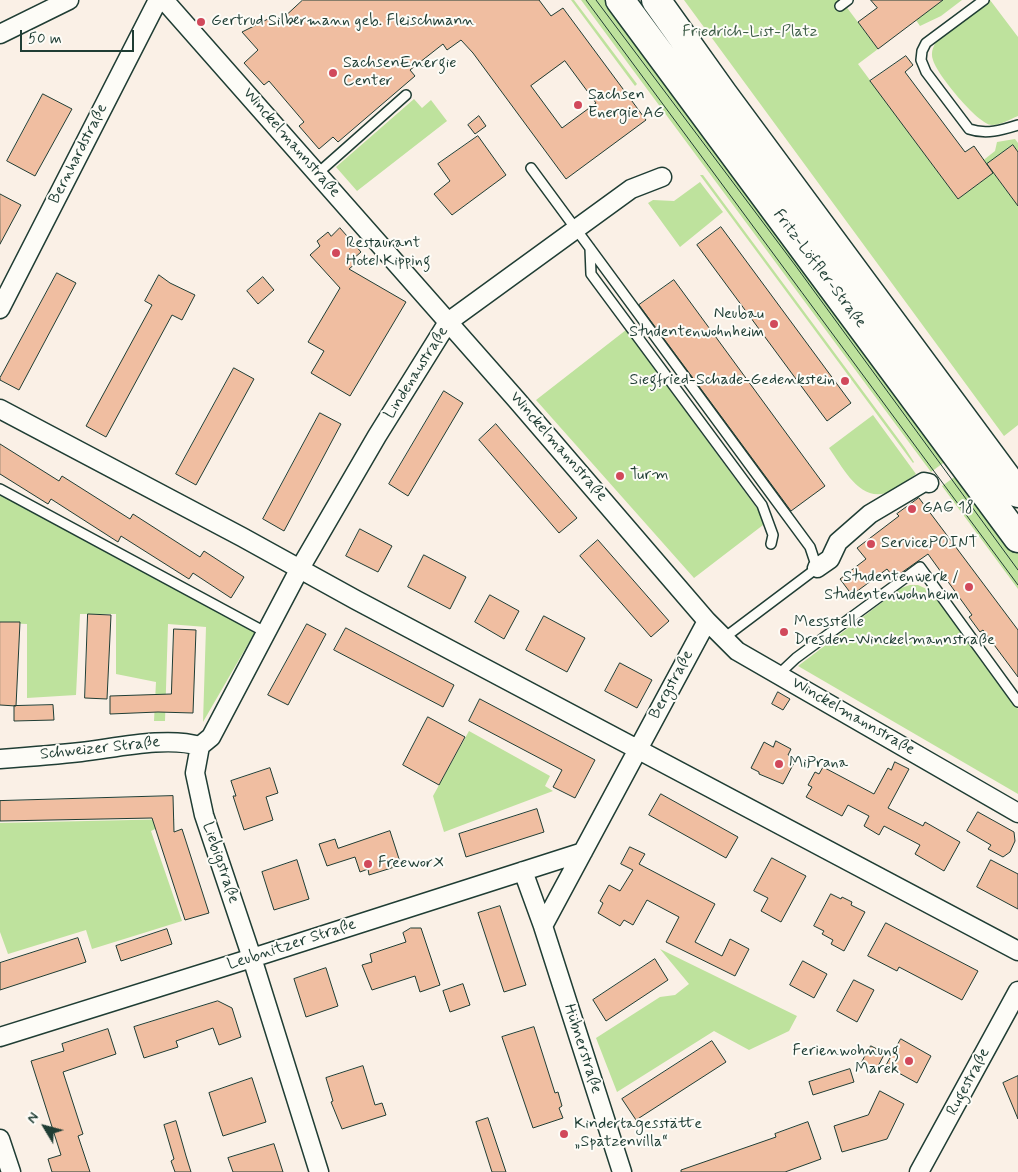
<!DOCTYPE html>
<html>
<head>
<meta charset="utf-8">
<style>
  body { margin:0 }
  #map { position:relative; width:1018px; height:1172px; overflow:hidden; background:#faf0e6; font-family:Mynerve,sans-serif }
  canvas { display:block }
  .north { position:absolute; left:20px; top:1102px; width:50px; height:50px; -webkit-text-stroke:4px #fdfcf7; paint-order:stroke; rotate:307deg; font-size:14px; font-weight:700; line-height:20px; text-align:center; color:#1f3d34 }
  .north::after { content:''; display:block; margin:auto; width:18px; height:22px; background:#1f3d34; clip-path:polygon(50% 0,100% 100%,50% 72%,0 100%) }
  .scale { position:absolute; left:20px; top:30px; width:114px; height:22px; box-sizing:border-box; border:2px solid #1f3d34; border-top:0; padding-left:6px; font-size:15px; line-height:18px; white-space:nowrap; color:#1f3d34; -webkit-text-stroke:4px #fdfcf7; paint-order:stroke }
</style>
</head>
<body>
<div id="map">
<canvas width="1018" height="1172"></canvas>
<div class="north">N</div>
<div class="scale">50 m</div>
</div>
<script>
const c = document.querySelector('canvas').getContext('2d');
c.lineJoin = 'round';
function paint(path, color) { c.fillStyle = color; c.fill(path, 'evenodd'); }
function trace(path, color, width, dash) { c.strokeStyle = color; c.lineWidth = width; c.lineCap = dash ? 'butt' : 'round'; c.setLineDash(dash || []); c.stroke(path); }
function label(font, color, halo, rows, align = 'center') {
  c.font = font + ' Mynerve,sans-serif'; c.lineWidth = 4; c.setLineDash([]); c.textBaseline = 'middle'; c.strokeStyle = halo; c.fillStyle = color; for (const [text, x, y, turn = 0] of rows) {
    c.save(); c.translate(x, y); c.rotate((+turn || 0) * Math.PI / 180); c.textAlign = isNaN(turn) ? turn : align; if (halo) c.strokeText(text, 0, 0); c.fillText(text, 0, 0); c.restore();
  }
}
paint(new Path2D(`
  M571 0H574L637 84 635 86Z
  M581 0H609L950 458 931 472Z
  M684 0H851L845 5 878 49 858 64 958 199 985 179 976 166 995 151 997 142 1015 139 1018 143V152L1013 145 987 164 1018 206V425L1004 436Z
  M943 0H962L941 16 920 26 916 20Z
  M990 0 1018 37V116C1010 119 1001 125 992 125 978 125 936 73 933 60 930 52 934 44 939 38Z
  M414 99 422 108 431 100 447 121 357 191 336 167Z
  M700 175H703L905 448 914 462 913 463Z
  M700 182 723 212 680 247 648 203 653 200 674 201Z
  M626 330 767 522 694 578 536 400Z
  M873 415 916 474C909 479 901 485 893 490 862 507 844 469 829 448Z
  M960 473 1018 551V589L942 486Z
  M0 494 255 632 203 722 206 627 168 624 165 721H154L156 682 116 674V614H80L76 695 27 698V624L0 623Z
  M910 585H918L933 592 1018 709V794L798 666 901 588Z
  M469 731 550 776 545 786 553 791 444 832 433 796Z
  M175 819 151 831 182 921 92 949 86 930 8 954 0 932V823Z
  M660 949 797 1016 789 1031 749 1050 714 1031 617 1092 596 1038 660 997 675 995 689 984Z`), '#bee29d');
const building = new Path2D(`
  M303 0H539L551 16 563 8 646 120 566 179 473 53 461 40 447 50 443 44 410 70 415 76 338 142 333 137 319 149 299 126 304 122 269 81 264 85 244 63 258 50 242 32 270 18 275 25ZM565 61 596 103 562 128 531 86Z
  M871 0H943L878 49 858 22 877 8Z
  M906 56 913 65 905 72 965 152 974 146 993 173 958 199 870 81Z
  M43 94 72 109 35 176 7 161Z
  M479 116 486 126 475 134 468 125Z
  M478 136 506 175 452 215 434 194 450 181 438 164Z
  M1013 145 1018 152V206L987 164Z
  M0 194 21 205 0 244Z
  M721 227 851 403 827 421 697 245Z
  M340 228 361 252 353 259 356 263 349 269 406 302 350 396 311 373 324 351 308 342 340 288 310 255 320 246 317 241 328 232 331 236Z
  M57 273 76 283 19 390 0 380V378Z
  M159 275 170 283 195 295 182 320 172 315 106 437 86 426 152 305 145 301Z
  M263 277 274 290 258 304 247 291Z
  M674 280 825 486 791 511 639 305Z
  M234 368 254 379 196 485 176 474Z
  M444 391 463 403 408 496 389 484Z
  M320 413 341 424 284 531 263 519Z
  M496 424 577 518 559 533 479 440Z
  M0 444 59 481 62 476 130 519 133 514 200 557 204 551 244 577 231 598 193 573 189 579 121 536 118 542 51 499 48 504 0 474Z
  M919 498 1018 630V677L983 630 980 632 969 617 972 615 928 554 894 578 887 569 852 595 840 579 866 559 857 548 899 516 897 514Z
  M360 529 392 546 378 572 346 556Z
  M598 540 669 621 651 637 580 556Z
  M424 555 466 577 450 609 408 587Z
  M490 595 519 611 504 639 475 622Z
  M88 614 111 615 107 699 85 698Z
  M544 616 585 638 567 672 526 650Z
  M0 622H20L16 706 0 705Z
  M307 624 326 634 288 705 268 695Z
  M346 628 454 685 443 707 334 650Z
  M174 629 196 630 193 713 158 712 110 714V696L171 694Z
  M620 663 652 680 637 708 605 691Z
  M778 692 790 699 783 710 772 704Z
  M480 699 595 760 575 798 553 787 562 770 469 721Z
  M53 705 54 720 14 721V706Z
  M428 717 465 737 439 785 403 765Z
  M776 741 791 749 788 755 796 759 783 784 759 774V772L751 768 764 742 773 747Z
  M895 762 909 769 888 808 923 826 925 822 960 842 944 871 915 854 920 845 884 826 879 835 864 826 869 816 848 805 842 816 806 797 812 787 808 785 815 772 819 774 823 767 874 794 888 768 891 770Z
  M270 768 278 793 266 797 273 820 244 830 233 796H236L231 781Z
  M661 794 738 837 726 858 649 815Z
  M173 796 174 832 182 829 209 913 185 920 152 818 0 821V801Z
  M537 809 544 832 466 857 459 834Z
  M978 812 1014 832 1015 841 1010 852 1003 857 988 849 991 845 967 831Z
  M390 831 401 865 369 875 368 869 360 872 355 857 327 866 319 844 335 839 338 848Z
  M630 847 645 854 639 864 715 904 695 942 722 956 730 939 749 949 735 976 666 942 679 917 647 900 633 925 624 920 620 926 598 913 603 903 600 901 609 885 620 891 633 870 621 864Z
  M772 858 806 876 781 922 761 911 768 898 754 891Z
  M297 860 309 899 274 910 262 872Z
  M991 860 1018 874V909L977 887Z
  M831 894 841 899 842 897 852 902 851 905 865 912 844 951 831 944 833 940 822 934 824 931 814 926Z
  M500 906 526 985 504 992 478 913Z
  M886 923 978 971 962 1000 899 967 897 971 868 956Z
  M411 928H421L440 985 420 992 415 976 372 990 362 965 372 962 370 954 406 942 403 933Z
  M167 929 172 944 121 961 116 946Z
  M78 938 86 962 0 990V963Z
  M655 959 668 980 606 1021 593 1000Z
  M803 961 827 974 814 998 790 985Z
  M326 968 338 1006 306 1017 294 979Z
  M854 980 874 990 857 1022 837 1011Z
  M463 984 470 1005 450 1012 443 991Z
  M218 1001 232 1008 241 1037 219 1045 213 1028 176 1041 178 1047 144 1058 134 1027Z
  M534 1027 555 1093 558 1092 562 1106 559 1108 563 1118 533 1128 502 1037Z
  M108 1029 116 1054 63 1072 83 1134 78 1136 90 1172H52L48 1159 61 1155 31 1061 64 1051 62 1044Z
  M901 1039 931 1056 917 1083 886 1066Z
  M712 1041 726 1062 636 1120 622 1099Z
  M871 1046 885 1053 876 1070 862 1062Z
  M363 1066 375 1105 382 1103 386 1115 342 1129 331 1102 333 1101 326 1078Z
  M850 1069 854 1082 813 1095 809 1082Z
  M1018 1076V1119L1003 1083Z
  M252 1078 266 1122 223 1136 209 1093Z
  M880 1091 904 1104 887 1139 842 1152 834 1126 868 1115Z
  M488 1118 506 1172H492L476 1122Z
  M176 1121 186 1156 191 1172H175L171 1161 174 1159 164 1125Z
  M808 1122 821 1159 785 1172H681V1170L776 1137 775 1134Z
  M274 1144 283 1172H233L228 1158Z`);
paint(building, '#f0bea1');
trace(building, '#1f3d34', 1);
const lane = new Path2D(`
  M984 0 926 43 922 51 921 60 926 72 969 129C986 135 1002 130 1018 125
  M840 6 848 0
  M531 168 810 547 817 568 724 638
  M318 173 406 95
  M590 248 591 274 762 505 773 535 771 544
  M0 489 267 633
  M779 674 796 658 920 567 1018 702`);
const street = new Path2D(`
  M164 0 515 398 707 621 737 651 1018 813
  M0 34 69 0
  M0 309 158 0
  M0 409 242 537 356 600 1018 951
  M817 568 830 559 838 542 870 514 924 482 929 483
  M0 759C27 757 54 755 81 752 116 748 166 736 200 746
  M523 871 543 926 622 1172
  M543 926 707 621
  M0 1037 252 958 583 852
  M0 1139 11 1172
  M319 1172 252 958 204 815 195 773 200 746 211 737 299 570 377 436 448 322 631 189 662 177
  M919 1172 1018 991`);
const primary = new Path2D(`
  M620 0 1018 538
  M656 0 723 94 1018 493`);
trace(lane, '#1f3d34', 12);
trace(street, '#1f3d34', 21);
trace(primary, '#1f3d34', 31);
trace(lane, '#fdfcf7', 9);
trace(street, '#fdfcf7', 18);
trace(primary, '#fdfcf7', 28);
trace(new Path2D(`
  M586 0 1018 585
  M596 0 795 265 1018 570`), '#1f3d34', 1);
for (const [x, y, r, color] of [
  [201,22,5,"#d1495b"],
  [333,73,5,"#d1495b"],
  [578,105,5,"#d1495b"],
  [336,253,5,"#d1495b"],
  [774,324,5,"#d1495b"],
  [845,381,5,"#d1495b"],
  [620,476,5,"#d1495b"],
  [912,509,5,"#d1495b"],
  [871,544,5,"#d1495b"],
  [969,587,5,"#d1495b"],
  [784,632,5,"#d1495b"],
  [779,764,5,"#d1495b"],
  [368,864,5,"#d1495b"],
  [909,1061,5,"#d1495b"],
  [564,1134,5,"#d1495b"]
]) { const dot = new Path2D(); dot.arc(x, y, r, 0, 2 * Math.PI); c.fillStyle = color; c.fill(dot); trace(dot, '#fdfcf7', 2); }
label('16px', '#1f3d34', '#fdfcf7', [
  ["Gertrud Silbermann geb. Fleischmann",211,22],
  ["SachsenEnergie",343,64],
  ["Center",343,82],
  ["Sachsen",588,96],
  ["Energie AG",588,114],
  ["Restaurant",346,244],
  ["Hotel Kipping",346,262],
  ["Neubau",764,315,"right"],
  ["Studentenwohnheim",764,333,"right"],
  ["Siegfried-Schade-Gedenkstein",835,381,"right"],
  ["Turm",630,476],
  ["GAG 18",922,509],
  ["ServicePOINT",881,544],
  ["Studentenwerk /",959,578,"right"],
  ["Studentenwohnheim",959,596,"right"],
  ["Messstelle",794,623],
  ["Dresden-Winckelmannstraße",794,641],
  ["MiPrana",789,764],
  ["FreeworX",378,864],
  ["Ferienwohnung",899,1052,"right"],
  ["Marek",899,1070,"right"],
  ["Kindertagesstätte",574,1125],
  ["„Spatzenvilla“",574,1143]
], 'left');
label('16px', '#3f5e49', '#fdfcf7', [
  ["Friedrich-List-Platz",750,33]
]);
label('16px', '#1f3d34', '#fdfcf7', [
  ["Winckelmannstraße",291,143,49],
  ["Bernhardstraße",79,154,-63],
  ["Fritz-Löffler-Straße",819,269,53],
  ["Lindenaustraße",417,373,-58],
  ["Winckelmannstraße",558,447,49],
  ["Bergstraße",672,685,-62],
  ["Winckelmannstraße",853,717,30],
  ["Schweizer Straße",100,749,-6],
  ["Liebigstraße",220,863,71],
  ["Leubnitzer Straße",292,945,-18],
  ["Hübnerstraße",582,1049,72],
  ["Rugestraße",969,1082,-62]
]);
</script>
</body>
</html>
